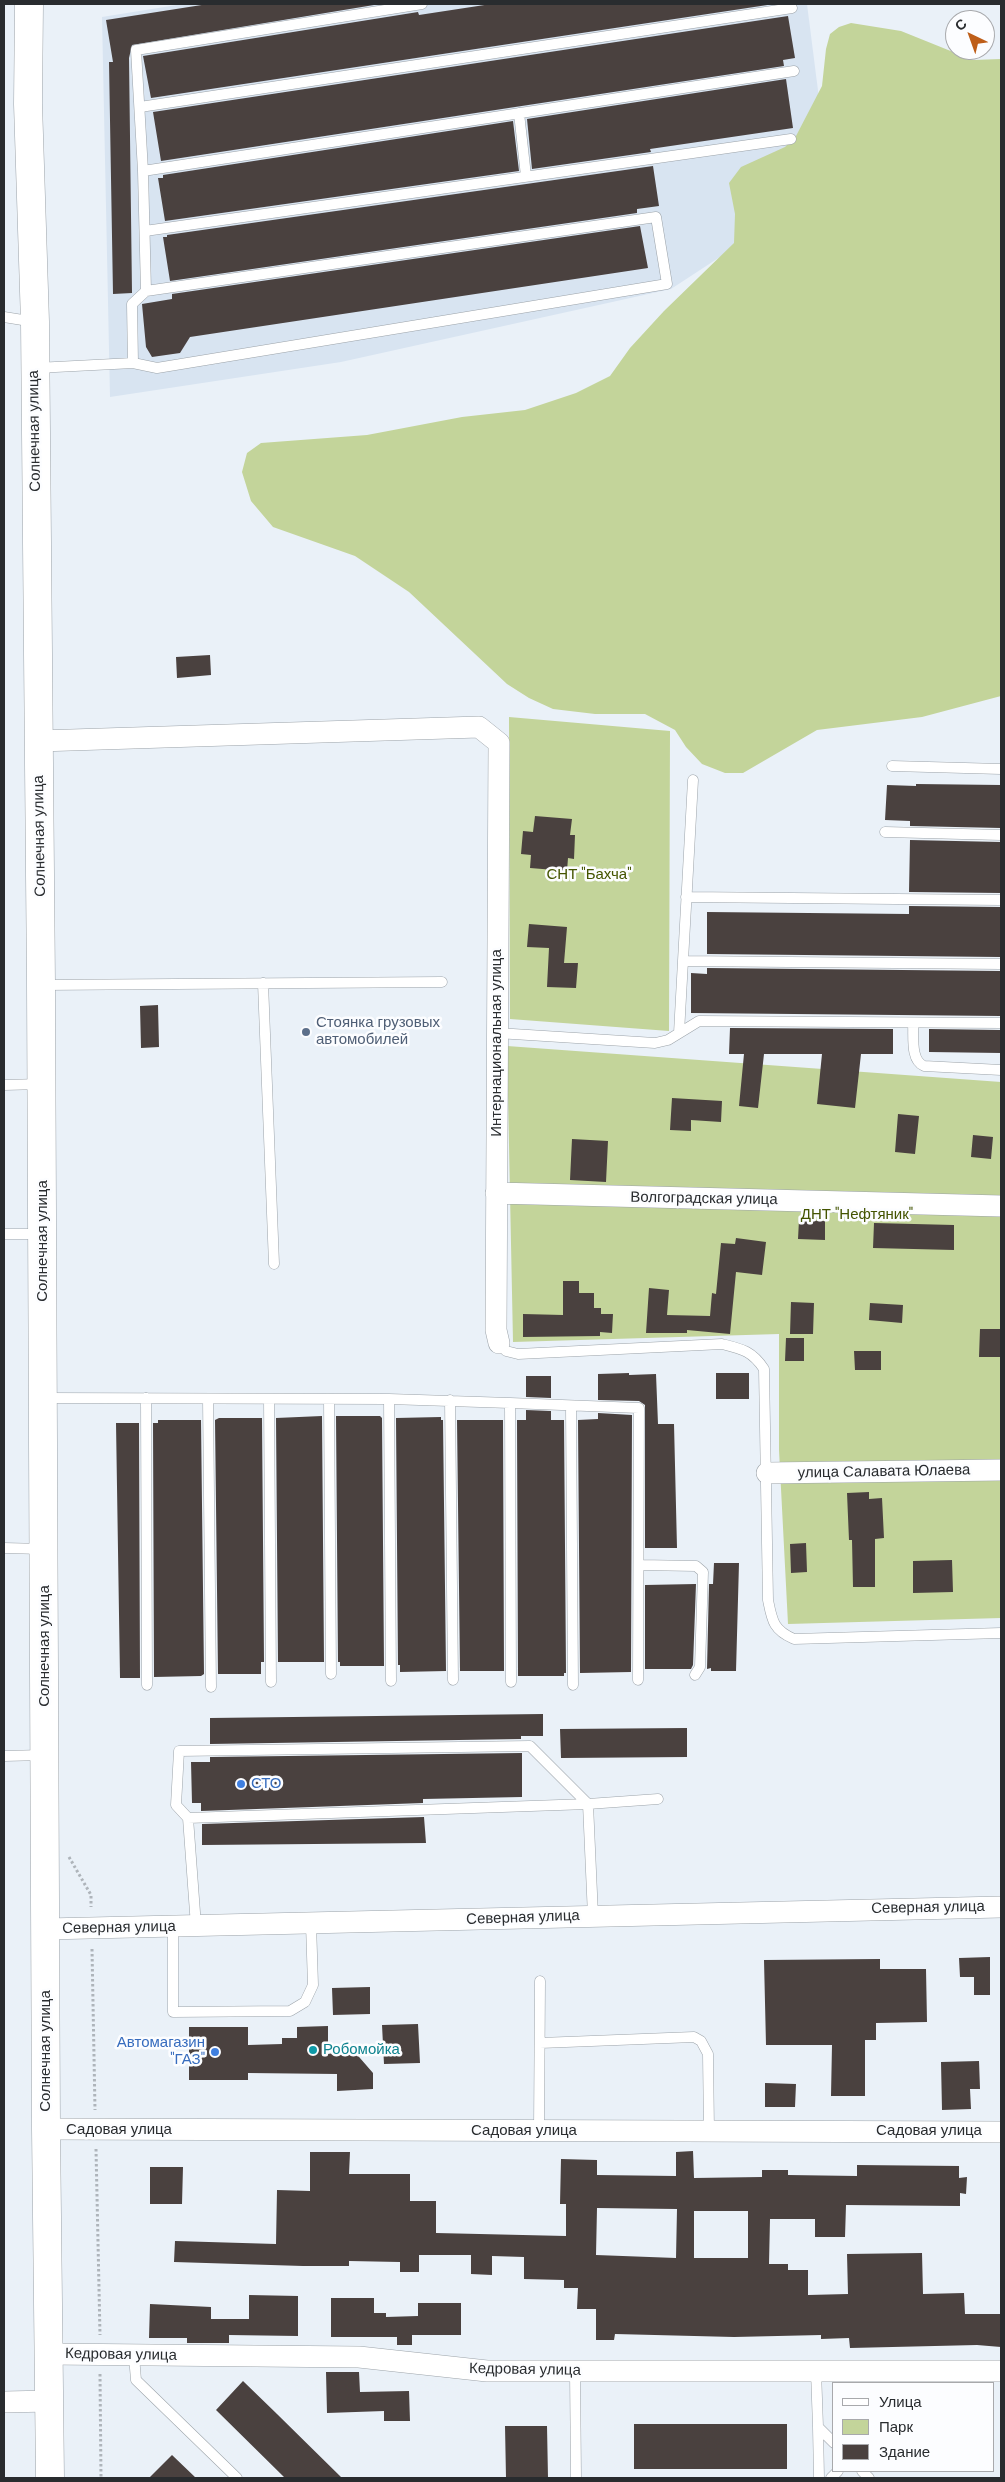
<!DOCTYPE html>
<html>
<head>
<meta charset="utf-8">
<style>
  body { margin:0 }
  #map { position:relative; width:1005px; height:2482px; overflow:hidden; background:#eaf1f8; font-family:"DM Sans",sans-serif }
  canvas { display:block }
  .frame { position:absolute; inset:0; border:5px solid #292c2f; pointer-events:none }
  .legend { position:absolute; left:832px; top:2382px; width:162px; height:90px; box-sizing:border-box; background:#fcfdff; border:1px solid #a8a9ac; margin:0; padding:6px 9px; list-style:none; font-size:15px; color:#292c2f }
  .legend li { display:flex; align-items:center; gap:10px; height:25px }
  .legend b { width:25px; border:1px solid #a8a9ac }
  .north { position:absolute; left:945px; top:10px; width:50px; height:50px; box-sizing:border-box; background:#fcfdff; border:1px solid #a8a9ac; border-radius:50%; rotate:318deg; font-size:14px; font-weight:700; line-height:20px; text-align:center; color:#292c2f }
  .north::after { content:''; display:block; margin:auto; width:18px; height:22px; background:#be5e19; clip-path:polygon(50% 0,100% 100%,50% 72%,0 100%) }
</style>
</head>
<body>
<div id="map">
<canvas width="1005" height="2482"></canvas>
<div class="frame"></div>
<ul class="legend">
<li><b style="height:6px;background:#fff"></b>Улица</li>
<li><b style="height:14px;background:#c3d49a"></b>Парк</li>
<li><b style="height:14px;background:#4a413f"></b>Здание</li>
</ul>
<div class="north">С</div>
</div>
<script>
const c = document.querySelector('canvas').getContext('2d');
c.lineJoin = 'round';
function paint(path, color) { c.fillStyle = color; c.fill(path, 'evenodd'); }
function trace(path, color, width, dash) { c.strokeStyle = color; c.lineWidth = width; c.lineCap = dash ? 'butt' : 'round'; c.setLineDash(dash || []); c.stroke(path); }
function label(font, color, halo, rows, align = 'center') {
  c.font = font + ' "DM Sans",sans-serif'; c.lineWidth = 5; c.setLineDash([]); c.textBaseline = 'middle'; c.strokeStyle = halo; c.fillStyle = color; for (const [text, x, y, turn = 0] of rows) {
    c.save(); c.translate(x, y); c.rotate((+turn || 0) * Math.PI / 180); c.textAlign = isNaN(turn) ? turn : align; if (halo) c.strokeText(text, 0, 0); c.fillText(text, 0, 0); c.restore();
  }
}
paint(new Path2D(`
  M183 4H807L830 185 671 289 341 362 110 397 102 17Z`), '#d8e4f1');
paint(new Path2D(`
  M851 23 901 31 973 60 1001 59V696L922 717 817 730 743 773H725L702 764 686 747 675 730 645 714H595L553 709 529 698 507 684 409 592 355 556 273 527 251 501 242 472 247 453 261 443 367 435 462 417 525 410 576 393 610 376 630 348 664 311 734 243 735 214 729 183 741 167 785 147 796 136 822 86 826 49 830 34 839 27Z
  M509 717 670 731 669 1031 510 1019Z
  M507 1046 1001 1082V1618L788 1624 779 1450V1334L513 1342Z`), '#c3d49a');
paint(new Path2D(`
  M208 4H380L132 45 129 58 132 293 113 294 109 62H113L106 20Z
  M491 4H774L151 98 143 56 418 12 419 15Z
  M788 16 795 58 783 60 784 66 161 161 153 112Z
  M786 79 793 128 650 149 651 152 532 169 527 119Z
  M513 121 519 171 165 221 158 178H163V175Z
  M653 166 659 206 637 209V213L170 281 163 237H167V235Z
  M640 226 648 268 190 337 180 353 152 357 146 347 142 304 172 299V294Z
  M210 655 211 675 177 678 176 657Z
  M916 784 1001 785V828L910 826V821L885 820 887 785 916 786Z
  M535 816 572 819 570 835H575L574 859 568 858 567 871 530 868 531 855 521 854 523 831 533 832Z
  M910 840 1001 842V893L909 892Z
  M909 906 1001 907 1000 957 707 954V912L909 914Z
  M529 924 567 927 564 963H578L576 988 547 987 549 948 527 947Z
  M707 968 1000 971 1001 1016 691 1013V973L707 974Z
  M158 1005 159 1047 141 1048 140 1006Z
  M730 1028 893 1029V1054H861L855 1108 817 1104 822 1054H764L758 1108 739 1106 744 1054H729Z
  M929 1029 1001 1030V1053L929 1052Z
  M672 1098 722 1101 721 1122 691 1120V1131L670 1130Z
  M898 1114 919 1116 915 1154 895 1152Z
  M973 1135 993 1137 991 1159 971 1157Z
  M572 1139 608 1141 606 1182 570 1180Z
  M799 1220 825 1221V1240L798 1239Z
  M874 1223 954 1225V1250L873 1248Z
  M736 1238 766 1242 762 1275 736 1272 730 1334 687 1330V1333H646L649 1288 669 1290 667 1315 710 1316 712 1293 716 1294 721 1243 735 1244Z
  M563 1281H579V1293H594V1308H601V1314H613L612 1333 600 1332V1336L523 1337V1314L563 1315Z
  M791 1302 814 1303 813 1334H790Z
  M870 1303 903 1305 902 1323 869 1320Z
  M980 1329H1001V1357H979Z
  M786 1338H804V1361H785Z
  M854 1351H881V1370H855Z
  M629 1373V1375L656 1374 658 1424H674L677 1548H645V1405L639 1401 598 1400V1374Z
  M716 1373H749V1399H716Z
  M526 1376H551V1398L526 1397Z
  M526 1410 551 1411V1420H564L566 1673H564V1676H518L517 1420H526Z
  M598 1413 632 1415 631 1672 580 1673 578 1420 598 1419Z
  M322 1416 324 1662H278L276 1418Z
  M336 1416H380L382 1418 384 1666H340V1662H338Z
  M441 1417V1420H443L446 1671 400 1672V1665H398L396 1418Z
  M219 1418H262L264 1662H261V1674H218L215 1420Z
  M158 1420H201L204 1674 201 1676 154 1677 153 1423H158Z
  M457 1420H503L504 1671H460Z
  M116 1423H139L140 1678H120Z
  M869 1492V1499L882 1498 884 1538 875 1539V1587H853L852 1540H849L847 1493Z
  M806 1543 807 1572 791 1573 790 1544Z
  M952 1560 953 1592 913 1593V1561Z
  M714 1563H739L736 1671H711V1668L707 1669 709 1584H713Z
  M696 1584 693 1665 691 1669H645V1585Z
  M543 1714V1736H521V1739L210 1744V1718Z
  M687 1728V1757L561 1758 560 1729Z
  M522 1753V1797L423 1799V1803L201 1811V1803H192L191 1762H210V1757Z
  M424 1817 426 1843 202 1845V1824Z
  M990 1957V1995H974V1977H960L959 1958Z
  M880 1959V1969H926L927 2022 876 2023V2040H865V2096H831L832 2045H766L764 1960Z
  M370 1987V2014L333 2015 332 1988Z
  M418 2024 420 2063 384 2064 382 2025Z
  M328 2026V2054L353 2050 373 2073V2089L337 2091V2074L248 2073V2080H189V2027H248V2045L282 2044V2038H297V2027Z
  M979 2061 980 2089H970L971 2109 942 2110 941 2062Z
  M765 2083 796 2084 795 2107H765Z
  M693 2151 694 2178 762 2177V2170H788V2175L857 2176V2165L959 2166V2178L967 2177 966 2194 960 2193V2206L846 2205 845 2237H815V2219H770L769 2264H788V2270H808V2295L848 2294 847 2254 922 2253 923 2294 964 2293 965 2314H1001V2347L977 2345 850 2348 849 2338 821 2339V2335L734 2337 615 2334 614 2340H596V2309H577L578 2288H564V2280L524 2279V2257L492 2256V2275L471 2274V2255H419V2272H400V2262L349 2261V2266H303L174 2262 175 2241 276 2244 277 2190 310 2191V2152H350L349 2174H410V2201H436V2233L566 2236V2204H560L561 2159 597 2160V2175L676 2176V2152ZM597 2208 677 2209 676 2258 596 2255ZM694 2211H748V2258H694Z
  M150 2167H183L182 2204H150Z
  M249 2295 298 2296V2336L229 2335V2343H187V2338H149L150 2304 211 2307V2319H249Z
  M331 2298H374V2313H386V2317L418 2316V2303H461V2335H412V2345H397V2337H331Z
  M326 2372H359L360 2392 409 2391 410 2421H384V2411L327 2413Z
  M243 2381 277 2414 342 2478H285L216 2410Z
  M634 2424H787V2469H634Z
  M505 2426H547L548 2478H506Z
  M172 2455 196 2478H149Z`), '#4a413f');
const lane = new Path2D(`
  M140 107 792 8
  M519 113 526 176
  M143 171 794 71
  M145 231 791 139
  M146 291 656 217 667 284 157 368 133 363 132 304 146 291 143 171 136 50 422 4
  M4 317 35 322
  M36 368 133 363
  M892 766 1001 769
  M885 832 1001 835
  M686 897 1001 900
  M683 961 1001 964
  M263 983 274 1264
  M42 985 442 982
  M913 1023C914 1036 910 1060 924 1066L1001 1070
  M497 1033 655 1043 668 1040 699 1021 1001 1023
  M679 1033 693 780
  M4 1085 41 1084
  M4 1234H40
  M499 1343 506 1351 518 1354 722 1344C742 1349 752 1351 764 1369L768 1600C772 1620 773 1630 794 1639L1001 1633
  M44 1398 389 1399 510 1403 511 1682
  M146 1398 147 1685
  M208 1399 211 1687
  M269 1399 271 1682
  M329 1399 331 1674
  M389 1399 391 1681
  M450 1400 453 1680
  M510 1403 639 1408 638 1680
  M571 1407 573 1685
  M4 1548 43 1549
  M640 1565 696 1566 703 1572 700 1667 695 1675
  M4 1756 43 1755
  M188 1818 196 1926
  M593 1916 588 1804 530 1746 179 1751 176 1805 188 1818 588 1804 658 1799
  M173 1926V2012L290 2011 305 2002 313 1985 311 1924
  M540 2043 694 2037 701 2041 708 2054 709 2131
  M539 2131 540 1981
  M134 2356 136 2380 237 2478
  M575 2371 576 2478
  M816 2371 818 2427 834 2443
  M818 2427 819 2478
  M862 2471 869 2478
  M831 2478 838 2471`);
const street = new Path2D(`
  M39 741 479 727 499 743 496 1330 499 1343
  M496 1193 1001 1206
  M767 1473 1001 1470
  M46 1929 1001 1907
  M46 2129 1001 2132
  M49 2354 359 2357 487 2371H1001
  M4 2402 50 2401`);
const secondary = new Path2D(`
  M29 4 28 104 35 322 41 985 46 2129 50 2478`);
trace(lane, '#9ca3a9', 11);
trace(street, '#9ca3a9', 22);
trace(secondary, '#9ca3a9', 29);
trace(new Path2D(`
  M69 1857 91 1895V1907
  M92 1949 95 2110
  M96 2149 100 2335
  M100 2374 101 2478`), '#aeb4ba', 3, [2.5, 2.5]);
trace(lane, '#fff', 10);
trace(street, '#fff', 21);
trace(secondary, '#fff', 28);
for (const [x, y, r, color] of [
  [306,1032,5,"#5c6f8a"],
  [241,1784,5,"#3f7fe0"],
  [313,2050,5,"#0f9aa8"],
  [215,2052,5,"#3f7fe0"]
]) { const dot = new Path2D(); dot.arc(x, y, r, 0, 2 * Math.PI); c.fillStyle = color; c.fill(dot); trace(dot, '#fcfdff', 2); }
label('15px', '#292c2f', '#fcfdff', [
  ["Солнечная улица",35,431,-91],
  ["Солнечная улица",40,836,-91],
  ["Интернациональная улица",497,1043,-90],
  ["Волгоградская улица",704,1199,1],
  ["Солнечная улица",43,1241,-90],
  ["улица Салавата Юлаева",884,1472,-1],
  ["Солнечная улица",45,1646,-90],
  ["Северная улица",928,1908,-1],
  ["Северная улица",523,1918,-2],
  ["Северная улица",119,1928,-1],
  ["Солнечная улица",46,2051,-90],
  ["Садовая улица",119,2130],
  ["Садовая улица",524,2131],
  ["Садовая улица",929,2131],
  ["Кедровая улица",121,2355,1],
  ["Кедровая улица",525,2370,1]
]);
label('15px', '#445400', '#fcfdff', [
  ["СНТ \"Бахча\"",589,875],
  ["ДНТ \"Нефтяник\"",857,1215]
]);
label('15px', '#4e5e75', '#fcfdff', [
  ["Стоянка грузовых",316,1023],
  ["автомобилей",316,1040]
], 'left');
label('15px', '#366cbe', '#fcfdff', [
  ["СТО",251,1784],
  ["Автомагазин",205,2043,"right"],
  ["\"ГАЗ\"",205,2060,"right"]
], 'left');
label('15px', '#0d838f', '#fcfdff', [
  ["Робомойка",323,2050]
], 'left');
</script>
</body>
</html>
